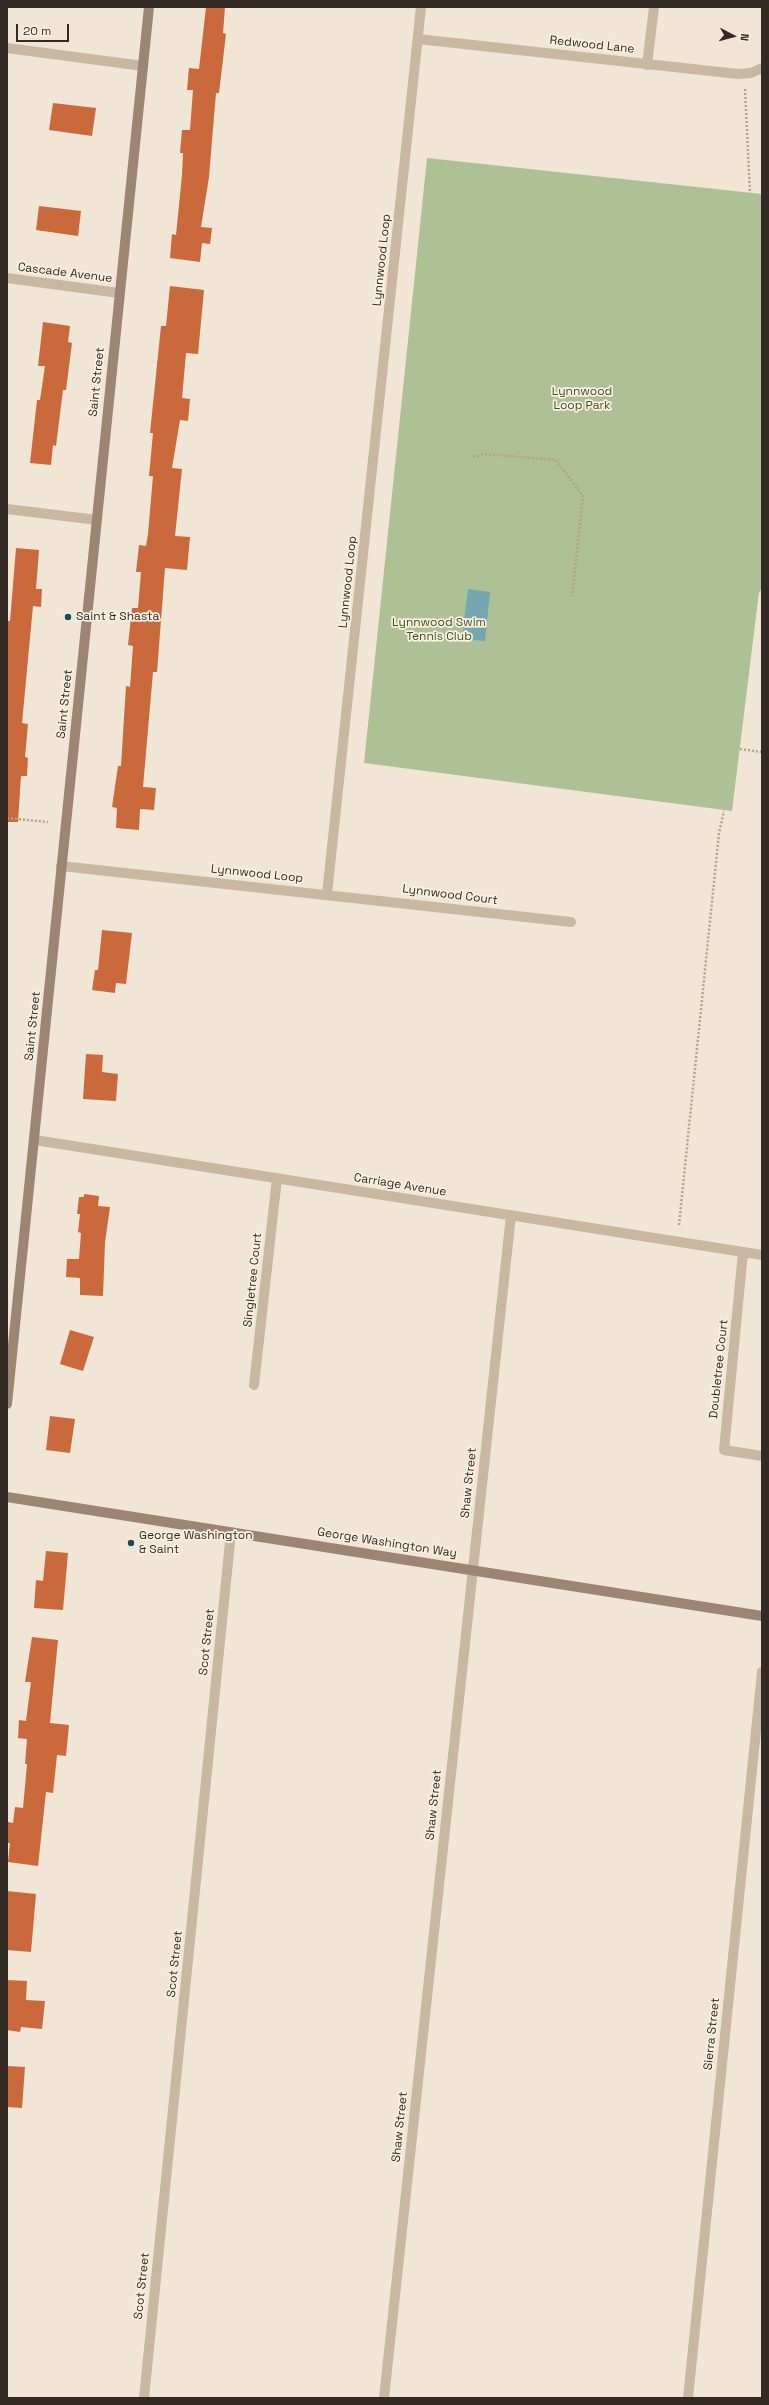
<!DOCTYPE html>
<html>
<head>
<meta charset="utf-8">
<style>
  body { margin:0 }
  #map { position:relative; width:769px; height:2405px; overflow:hidden; background:#f1e6d5; font-family:"Space Grotesk",sans-serif }
  canvas { display:block }
  .frame { position:absolute; inset:0; border:8px solid #332a24; pointer-events:none }
  .north { position:absolute; left:713px; top:16px; width:40px; height:40px; -webkit-text-stroke:3px #f9f0e1; paint-order:stroke; rotate:96deg; font-size:11px; font-weight:700; line-height:16px; text-align:center; color:#332a24 }
  .north::after { content:''; display:block; margin:auto; width:14px; height:18px; background:#332a24; clip-path:polygon(50% 0,100% 100%,50% 72%,0 100%) }
  .scale { position:absolute; left:16px; top:24px; width:53px; height:18px; box-sizing:border-box; border:2px solid #332a24; border-top:0; padding-left:5px; font-size:12px; line-height:14px; white-space:nowrap; color:#332a24; -webkit-text-stroke:3px #f9f0e1; paint-order:stroke }
</style>
</head>
<body>
<div id="map">
<canvas width="769" height="2405"></canvas>
<div class="frame"></div>
<div class="north">N</div>
<div class="scale">20 m</div>
</div>
<script>
const c = document.querySelector('canvas').getContext('2d');
c.lineJoin = 'round';
function paint(path, color) { c.fillStyle = color; c.fill(path, 'evenodd'); }
function trace(path, color, width, dash) { c.strokeStyle = color; c.lineWidth = width; c.lineCap = dash ? 'butt' : 'round'; c.setLineDash(dash || []); c.stroke(path); }
function label(font, color, halo, rows, align = 'center') {
  c.font = font + ' "Space Grotesk",sans-serif'; c.lineWidth = 3.5; c.setLineDash([]); c.textBaseline = 'middle'; c.strokeStyle = halo; c.fillStyle = color; for (const [text, x, y, turn = 0] of rows) {
    c.save(); c.translate(x, y); c.rotate((+turn || 0) * Math.PI / 180); c.textAlign = isNaN(turn) ? turn : align; if (halo) c.strokeText(text, 0, 0); c.fillText(text, 0, 0); c.restore();
  }
}
paint(new Path2D(`
  M427 158 762 194V589L759 592 732 811 364 763Z`), '#aec095');
paint(new Path2D(`
  M468 589 490 592 485 641 462 639Z`), '#74a7af');
paint(new Path2D(`
  M206 7H225L223 33 226 34 219 93H216L209 177 201 227 212 228 210 244 202 243 200 262 170 258 172 234 176 235 182 175 183 153H180L182 130H190L193 90H187L189 68 199 69Z
  M53 103 96 108 92 136 49 130Z
  M39 206 81 211 78 236 36 230Z
  M170 286 204 290 198 354 186 353 182 398 190 399 188 421 180 420 172 468 182 469 175 536 190 537 187 570 165 568 157 672H153L143 787 156 788 154 810 140 809 139 830 116 828 117 808 112 807 118 766H121L126 686 130 687 133 646 128 645 132 608H138L141 572H136L139 545 146 546 148 534 153 476H149L153 433H150L161 326H166Z
  M43 322 70 326 68 342 72 343 66 390H63L56 446 53 445 51 465 30 463 37 400H40L45 366H38Z
  M16 548 39 550 36 589H42L41 607 33 606 22 723 28 724 25 757 28 758 27 776H21L18 822H7V621H10Z
  M102 930 132 933 126 984 116 983 115 993 92 990 95 970H98Z
  M86 1054 103 1055 102 1072 118 1074 116 1101 83 1099Z
  M84 1194 99 1196 98 1206 110 1207 105 1242 103 1296 80 1295V1278L66 1277 67 1259H79L81 1233 78 1232 80 1214H77L79 1197H84Z
  M70 1330 94 1337 83 1371 60 1364Z
  M50 1416 75 1419 70 1453 46 1450Z
  M46 1551 68 1553 63 1610 34 1608 36 1580 43 1581Z
  M32 1637 58 1640 50 1723 69 1725 66 1756 57 1755 53 1793 46 1792 38 1866 8 1862 10 1843H7L8 1822 13 1823 15 1807 23 1808 27 1764H25L27 1739 18 1738 19 1720 26 1721 31 1682H25Z
  M7 1891 36 1894 31 1952 7 1950Z
  M7 1980 27 1981 26 2000 45 2001 42 2029 21 2027 20 2032 7 2030Z
  M7 2066 25 2067 22 2108 7 2107Z`), '#ca693b');
trace(new Path2D(`
  M745 89 750 193
  M473 457 484 454 556 460 583 496 572 596
  M740 749 762 752
  M7 818 48 822
  M679 1225 719 833 724 811`), '#b5a18c', 2.5, [2, 2]);
trace(new Path2D(`
  M418 39 738 74 751 73 762 68
  M7 48 143 66
  M647 65 654 7
  M7 278 119 293
  M7 509 97 520
  M61 866 571 922
  M327 894 421 7
  M35 1140 762 1255
  M743 1252 724 1450 762 1456
  M254 1385 277 1178
  M144 2398 231 1532
  M384 2398 511 1215
  M688 2398 762 1672`), '#c9b7a1', 10);
trace(new Path2D(`
  M7 1404 149 7
  M7 1497 762 1616`), '#9c8573', 10);
for (const [x, y, r, color] of [
  [68,617,4,"#194c55"],
  [131,1543,4,"#194c55"]
]) { const dot = new Path2D(); dot.arc(x, y, r, 0, 2 * Math.PI); c.fillStyle = color; c.fill(dot); trace(dot, '#f9f0e1', 1.5); }
label('12px', '#332a24', '#f9f0e1', [
  ["Redwood Lane",592,45,6],
  ["Lynnwood Loop",382,260,-84],
  ["Cascade Avenue",65,273,7],
  ["Saint Street",97,382,-84],
  ["Lynnwood Loop",348,582,-84],
  ["Saint Street",65,704,-84],
  ["Lynnwood Loop",257,874,6],
  ["Lynnwood Court",450,895,7],
  ["Saint Street",33,1026,-84],
  ["Carriage Avenue",400,1185,9],
  ["Singletree Court",253,1280,-84],
  ["Doubletree Court",719,1369,-84],
  ["Shaw Street",469,1483,-84],
  ["George Washington Way",387,1543,9],
  ["Scot Street",207,1642,-84],
  ["Shaw Street",434,1805,-84],
  ["Scot Street",175,1964,-84],
  ["Sierra Street",712,2034,-84],
  ["Shaw Street",400,2127,-84],
  ["Scot Street",142,2286,-84]
]);
label('12px', '#3f5227', '#f9f0e1', [
  ["Lynnwood",582,392],
  ["Loop Park",582,406],
  ["Lynnwood Swim",439,623],
  ["Tennis Club",439,637]
]);
label('12px', '#332a24', '#f9f0e1', [
  ["Saint & Shasta",76,617],
  ["George Washington",139,1536],
  ["& Saint",139,1550]
], 'left');
</script>
</body>
</html>
